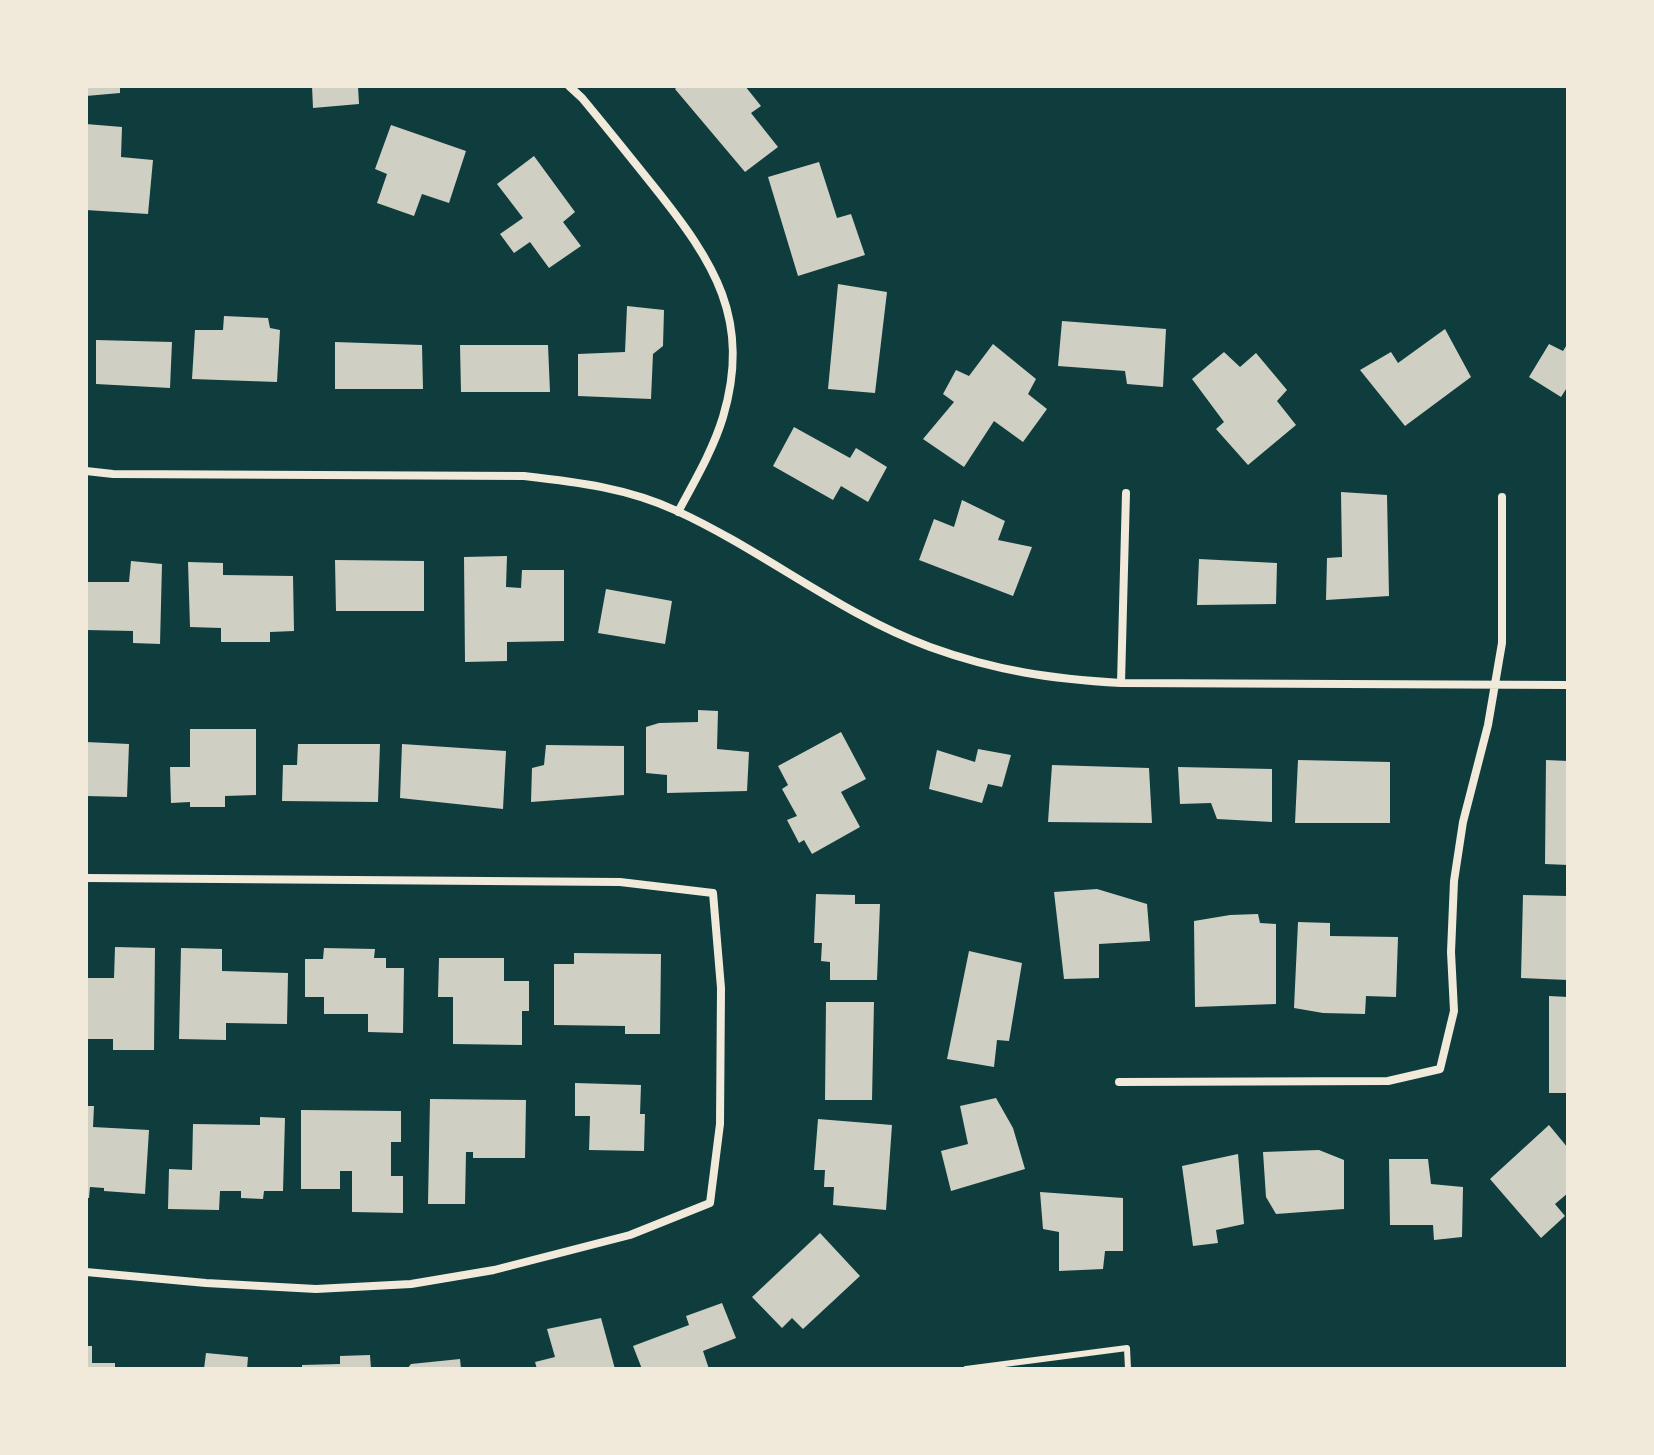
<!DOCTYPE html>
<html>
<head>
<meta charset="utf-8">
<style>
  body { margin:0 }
  #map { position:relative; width:1654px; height:1455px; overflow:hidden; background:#0f3d3e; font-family:"IBM Plex Serif",serif }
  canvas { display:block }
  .frame { position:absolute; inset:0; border:88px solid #f1e9da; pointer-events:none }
</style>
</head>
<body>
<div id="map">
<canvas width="1654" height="1455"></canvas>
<div class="frame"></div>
</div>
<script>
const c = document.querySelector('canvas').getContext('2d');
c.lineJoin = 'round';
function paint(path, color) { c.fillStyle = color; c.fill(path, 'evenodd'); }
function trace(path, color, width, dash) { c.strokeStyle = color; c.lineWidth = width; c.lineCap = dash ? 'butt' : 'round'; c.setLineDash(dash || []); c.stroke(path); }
paint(new Path2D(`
  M86 86H120V93L86 96Z
  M312 86H358L359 104 313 108Z
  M678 86H745L761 106 751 113 778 147 745 172 675 89Z
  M86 124 122 127 121 157 153 160 148 214 86 210Z
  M391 125 466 151 449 203 422 194 414 216 377 203 387 174 375 169Z
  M534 156 575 212 563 222 581 246 549 268 530 242 514 253 500 234 523 218 497 184Z
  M819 162 837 218 851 214 865 255 798 276 768 177Z
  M838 284 887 292 875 393 828 389Z
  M627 306 664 310 663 346 653 354 651 399 578 396V354L625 352Z
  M224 316 268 318 270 328 280 330 277 382 192 379 195 330H223Z
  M1062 321 1166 329 1163 387 1127 384 1125 371 1058 366Z
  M1445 329 1471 377 1405 426 1360 370 1391 352 1398 363Z
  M96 340 172 342 170 388 96 384Z
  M335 342 422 345 423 389H335Z
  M1568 343V386L1561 397 1529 377 1549 344 1563 351Z
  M993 344 1036 379 1028 394 1047 409 1023 442 994 421 964 467 923 439 954 402 943 394 956 370 969 376Z
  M460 345H548L550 392H461Z
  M1224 352 1240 367 1256 353 1287 390 1277 401 1296 425 1248 465 1216 429 1224 422 1192 379Z
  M794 427 850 458 856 448 887 467 868 502 841 486 833 500 773 466Z
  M1341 492 1387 495 1389 596 1326 600 1327 558 1342 557Z
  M962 500 1005 521 998 540 1032 547 1013 596 919 560 934 519 954 527Z
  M507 556 506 587 521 588 522 570H564V641L507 642V661L465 662 464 557Z
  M1199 559 1277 563 1276 604 1197 605Z
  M335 560 424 561V611H336Z
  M131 561 162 564 160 644 133 643V631L86 630V582H129Z
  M188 562 223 563V575L293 576 294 631 270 632V642H221V628L190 627Z
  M606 589 672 601 665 644 598 633Z
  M698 710 718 711 717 749 749 752 747 791 667 793V775L646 773V727L659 723 698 722Z
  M190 729H256V795L225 796V807H190V802L171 803 170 767H190Z
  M841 732 866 779 841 792 860 827 812 854 804 840 799 843 787 820 797 816 782 789 788 785 778 766Z
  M86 742 129 744 127 797 86 796Z
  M298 744H380L378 802 282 801 283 765H297Z
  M402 744 506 751 503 809 400 798Z
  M546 745 624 746V795L531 802 532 768 544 765Z
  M978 749 1011 755 1002 787 988 784 982 803 929 789 937 750 975 762Z
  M1298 760 1390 762V823H1295Z
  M1546 760 1568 761V865L1545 864Z
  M1052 765 1149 768 1152 823 1048 822Z
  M1178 767 1272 769V822L1217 819 1211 803 1180 804Z
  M1097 889 1147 904 1150 941 1099 944V978L1064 979 1054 892Z
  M816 894 855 895V904H880L877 980H830V962L821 961 822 943H814Z
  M1523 895 1568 896V980L1521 978Z
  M1258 914 1260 923 1276 924V1004L1195 1007 1194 921 1230 915Z
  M1298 922 1330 923V936L1398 937 1396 997 1366 996 1365 1014 1323 1013 1294 1008Z
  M115 947 155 948 154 1050H113V1039H86V978H114Z
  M181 948 222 949V971L288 973 287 1024 226 1023V1040L179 1039Z
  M324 948 375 949 374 958H386V968H404L403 1033 368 1032V1014H324V997H305V959H323Z
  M969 951 1022 963 1009 1041 997 1040 994 1067 947 1059Z
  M574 953 661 954 660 1034H625V1026L554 1025V964H574Z
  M439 958H504V981H529V1011H522V1045L453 1044V997H438Z
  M1549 996 1568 997V1093H1549Z
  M826 1002H874L872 1100H825Z
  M575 1083 641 1085 640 1114H645L644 1151 589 1150 590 1116H575Z
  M996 1098 1013 1128 1025 1169 951 1191 941 1151 968 1144 960 1106Z
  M430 1099 526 1100 525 1158H473V1152H466L465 1204H428Z
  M86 1106H94L93 1127 149 1130 145 1194 104 1191V1188L90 1187 89 1198H86Z
  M301 1110 401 1111V1142H391V1176H403V1213L352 1212V1171H340V1189H301Z
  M260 1117 285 1118 283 1191H264L263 1199 241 1198V1191H220L219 1210 168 1209 169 1169 192 1170 193 1124 260 1125Z
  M818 1119 892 1125 886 1210 833 1205 834 1187H824L825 1170H814Z
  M1549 1125 1568 1148V1193L1555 1204 1565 1216 1541 1238 1490 1179Z
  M1319 1150 1344 1160V1209L1276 1214 1266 1197 1263 1152Z
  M1238 1154 1244 1224 1216 1230 1218 1243 1193 1246 1182 1166Z
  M1389 1159H1428L1431 1184 1463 1187 1462 1237 1434 1240 1433 1225H1390Z
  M1040 1192 1123 1198V1251H1105L1103 1269 1059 1271V1232L1043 1229Z
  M820 1233 860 1276 803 1329 792 1318 782 1328 752 1297Z
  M722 1303 736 1338 703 1351 709 1369H642L633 1346 689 1325 686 1316Z
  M601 1318 615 1369H537L535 1362 555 1357 547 1329Z
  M86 1346H92V1363H115V1369H86Z
  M206 1353 248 1357 247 1369H204Z
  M370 1355 371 1369H302V1365L340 1364V1356Z
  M460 1359 461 1369H407L411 1364Z`), '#cfcfc3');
trace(new Path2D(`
  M966 1369 1127 1348 1128 1369`), '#f1e9da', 6);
trace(new Path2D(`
  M569 86 582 98C607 128 631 158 655 188 714 262 752 320 723 417 713 450 694 482 678 512
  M86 471 113 474 524 476C577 482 628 488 677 511 764 551 840 614 930 647 996 671 1052 679 1121 683L1568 685
  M1121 683 1126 493
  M86 878 620 882 713 893 721 988 720 1124 710 1203 630 1235 494 1270 411 1284 316 1289 206 1283 86 1272
  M1119 1082 1388 1081 1440 1069 1454 1011 1451 952 1454 881 1463 822 1488 725 1502 643V497`), '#f1e9da', 8);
</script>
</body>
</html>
